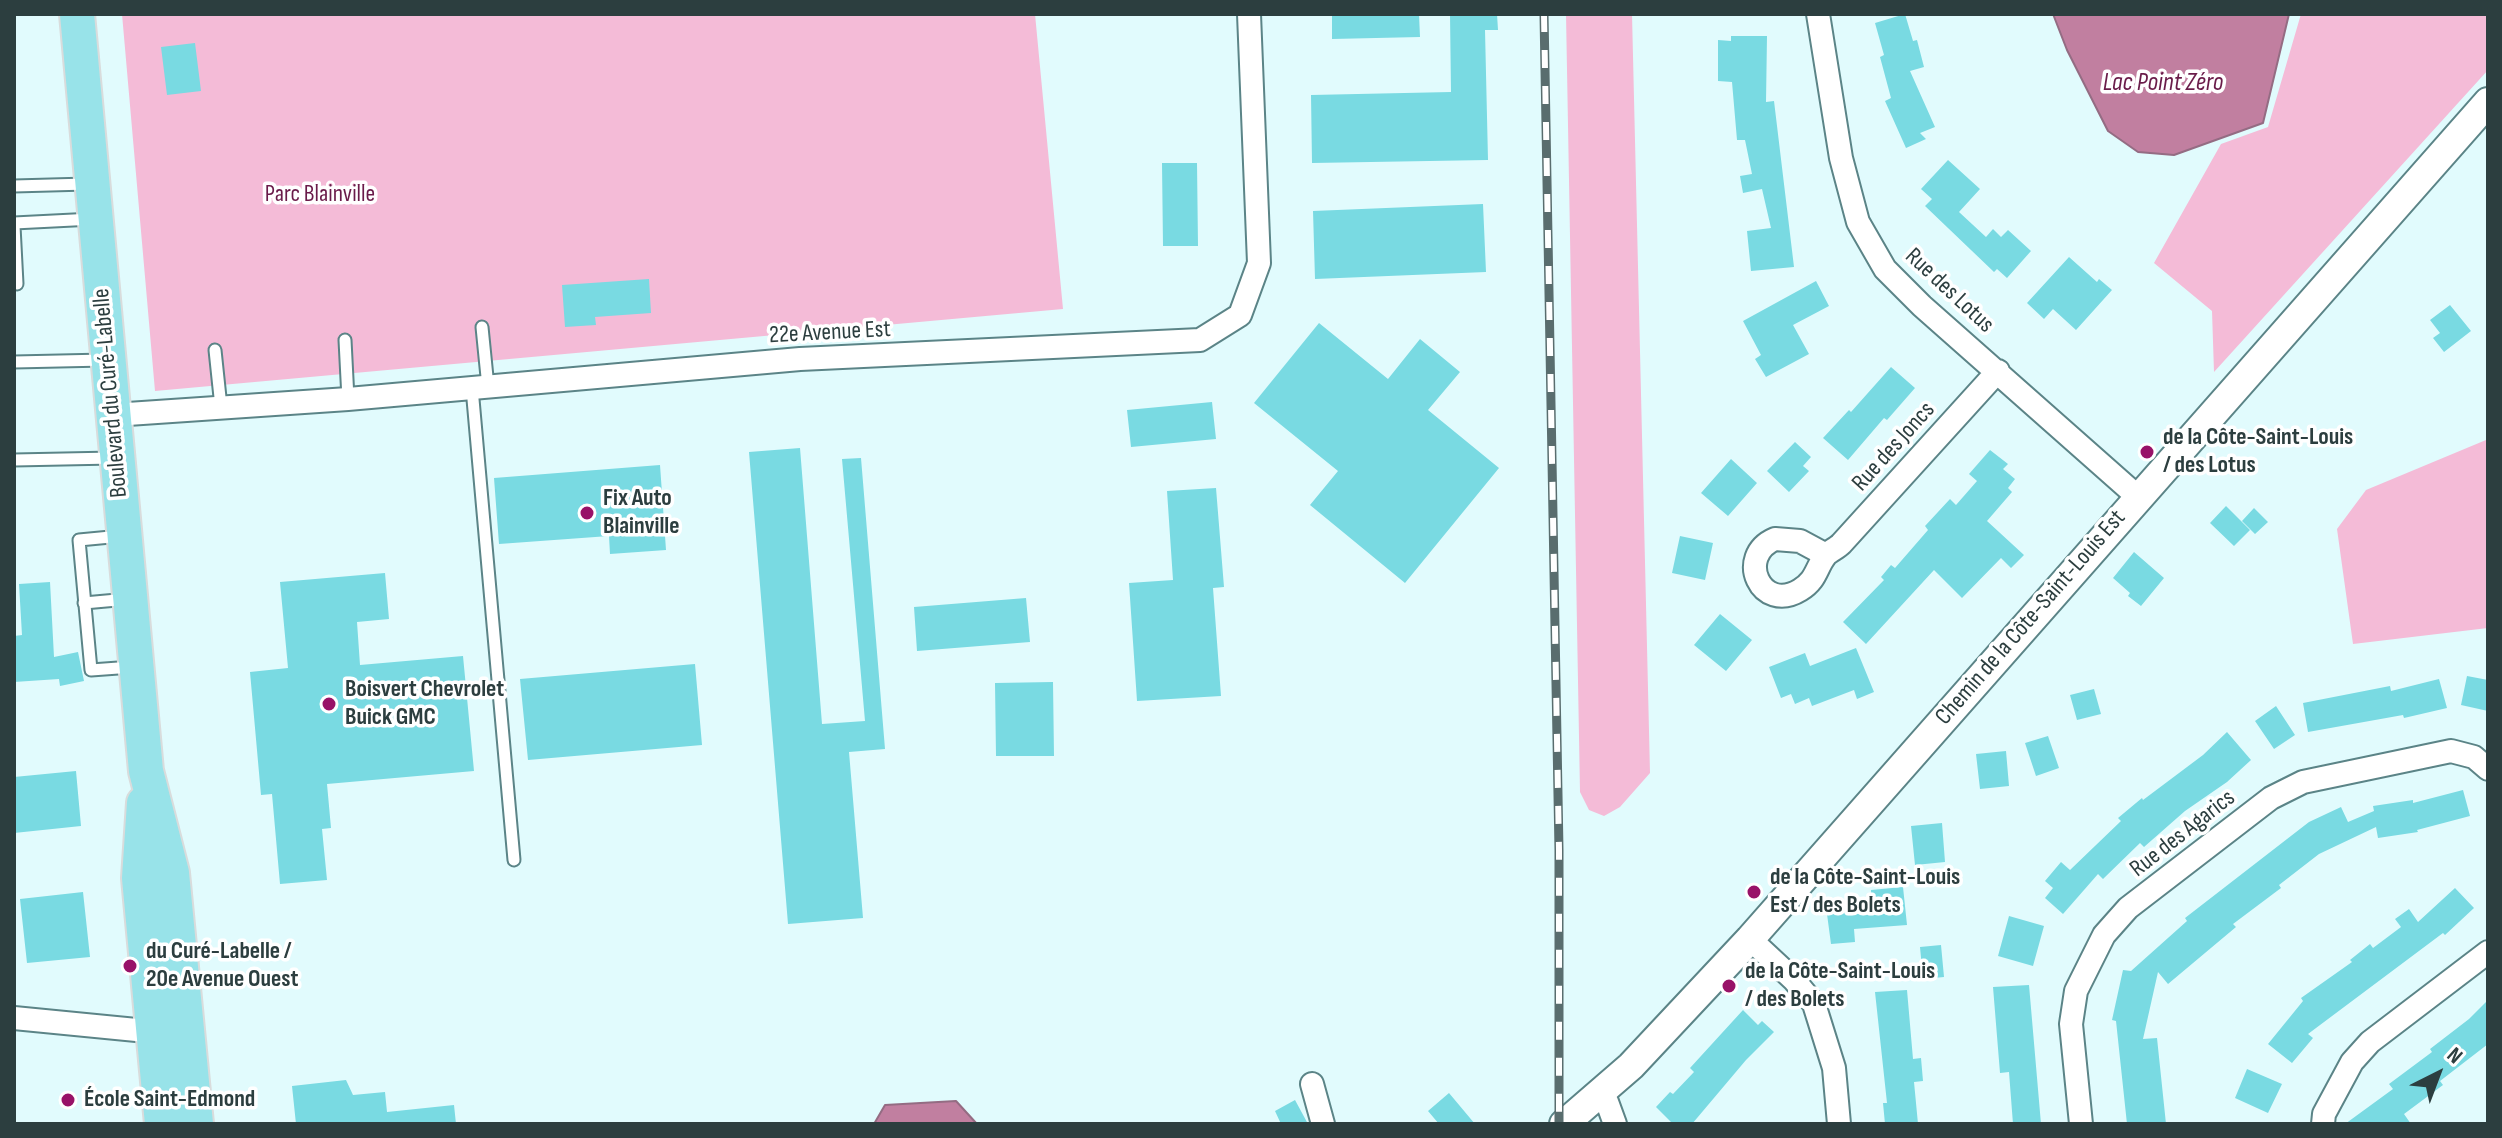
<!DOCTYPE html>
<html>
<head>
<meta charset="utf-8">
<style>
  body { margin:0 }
  #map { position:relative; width:2502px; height:1138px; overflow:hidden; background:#e1fbfd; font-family:"Sofia Sans Condensed",sans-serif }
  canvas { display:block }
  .frame { position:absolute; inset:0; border:16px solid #2c3e3f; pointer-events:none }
  .north { position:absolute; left:2398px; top:1034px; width:80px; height:80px; -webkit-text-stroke:6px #fff; paint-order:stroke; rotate:42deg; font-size:22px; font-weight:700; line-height:32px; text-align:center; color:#2c3e3f }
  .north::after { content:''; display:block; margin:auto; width:28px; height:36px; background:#2c3e3f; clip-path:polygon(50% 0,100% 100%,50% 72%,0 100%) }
</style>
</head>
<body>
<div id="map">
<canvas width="2502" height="1138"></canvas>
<div class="frame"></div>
<div class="north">N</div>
</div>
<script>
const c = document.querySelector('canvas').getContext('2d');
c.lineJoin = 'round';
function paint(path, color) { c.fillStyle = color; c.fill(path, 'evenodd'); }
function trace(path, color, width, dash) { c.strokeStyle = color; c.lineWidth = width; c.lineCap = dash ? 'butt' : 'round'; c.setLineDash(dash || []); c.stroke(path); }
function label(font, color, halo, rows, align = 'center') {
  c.font = font + ' "Sofia Sans Condensed",sans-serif'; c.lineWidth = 7; c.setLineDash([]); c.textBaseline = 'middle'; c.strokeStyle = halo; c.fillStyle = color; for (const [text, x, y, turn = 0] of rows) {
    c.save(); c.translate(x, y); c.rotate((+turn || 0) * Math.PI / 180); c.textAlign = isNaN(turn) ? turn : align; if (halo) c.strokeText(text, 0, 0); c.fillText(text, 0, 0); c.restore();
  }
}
paint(new Path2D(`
  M122 14H1035L1063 309 155 391Z
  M1566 14H1632L1650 773 1620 807 1604 816 1589 810 1580 792Z
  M2301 14H2488V70L2214 372 2212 311 2154 263 2221 144 2268 127Z
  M2488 436V628L2353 644 2337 529 2366 490 2486 440Z`), '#f4bbd7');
const water = new Path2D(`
  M2053 14H2289L2263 123 2174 155 2138 152 2108 131 2067 50Z
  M956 1101 977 1124H874L885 1105Z`);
paint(water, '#c17fa0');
trace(water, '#946c83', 2);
paint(new Path2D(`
  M1332 14H1419L1420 37 1332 39Z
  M1450 14H1497L1498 30H1485L1488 160 1312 163 1311 95 1451 92Z
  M1905 14 1913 41 1917 40 1924 67 1910 71 1935 127 1920 133 1926 139 1906 148 1885 101 1891 98 1880 57 1884 55 1875 23Z
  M1731 36H1767L1766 102 1774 101 1794 267 1751 271 1747 231 1771 228 1762 189 1743 193 1740 176 1752 174 1745 140H1737L1732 82 1718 81V40L1731 41Z
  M195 43 201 91 167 95 161 47Z
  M1948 160 1980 189 1959 212 1986 237 1993 229 2001 237 2008 230 2031 251 2007 278 1997 269 1994 272 1925 206 1932 199 1921 189Z
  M1162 163H1197L1198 246H1163Z
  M1483 204 1486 272 1315 279 1313 211Z
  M2069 257 2097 282 2099 279 2112 290 2076 330 2053 309 2044 319 2027 303Z
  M649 279 651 313 595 317 596 325 565 327 562 285Z
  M1816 281 1829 306 1793 325 1809 354 1766 377 1755 359 1761 355 1743 321Z
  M2450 305 2471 331 2444 352 2433 338 2440 333 2430 320Z
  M1319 323 1388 379 1420 339 1460 372 1428 410 1499 468 1405 583 1310 505 1338 471 1254 403Z
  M1891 367 1915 388 1887 420 1884 418 1848 460 1823 438 1849 410 1851 412Z
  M1212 402 1216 439 1131 447 1127 410Z
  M1795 442 1811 457 1803 466 1809 471 1789 492 1767 471Z
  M800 448 822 724 865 721 842 459 861 458 885 749 849 752 863 918 788 924 749 452Z
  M1990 450 2008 464 2003 469 2015 479 2008 488 2012 492 1987 521 2024 555 2011 568 2001 558 1962 598 1934 570 1866 644 1843 622 1884 580 1881 577 1891 565 1895 568 1928 530 1925 526 1950 499 1956 505 1977 481 1969 474Z
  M1731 459 1757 483 1728 516 1701 493Z
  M660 465 666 550 610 554 609 536 499 544 494 478Z
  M1216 488 1224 587 1213 588 1221 696 1137 701 1129 583 1173 580 1167 491Z
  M2226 506 2250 530 2234 546 2210 523Z
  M2254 508 2268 522 2255 534 2242 521Z
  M1680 536 1713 543 1705 580 1672 573Z
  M2134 552 2164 578 2141 606 2128 596 2130 593 2113 578Z
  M385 573 389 619 357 622 360 665 463 656 474 771 327 784 331 828 322 829 327 880 280 884 272 794 261 795 250 672 288 668 280 582Z
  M50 582 54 657 78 652 84 681 60 686 59 679 14 682V636L22 635 19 584Z
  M1026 598 1030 642 917 651 914 607Z
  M1720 614 1752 640 1726 671 1694 645Z
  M1856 648 1874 692 1857 699 1854 690 1812 706 1809 698 1795 704 1791 694 1781 698 1769 667 1805 653 1810 666Z
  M695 664 702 745 528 760 520 679Z
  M2467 676 2488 680V711L2461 705Z
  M2439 679 2447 708 2404 718 2403 715 2308 732 2303 703 2390 686 2391 691Z
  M1053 682 1054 756H996L995 683Z
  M2094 689 2101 714 2077 720 2070 695Z
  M2276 706 2295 735 2274 749 2255 721Z
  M2227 732 2251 760 2227 782 2185 811 2144 847 2140 843 2103 879 2098 874 2063 914 2045 898 2053 888 2045 881 2061 862 2070 870 2121 821 2118 818 2142 798 2143 800 2203 755Z
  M2048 736 2059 768 2036 776 2025 743Z
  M2006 751 2009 786 1980 789 1976 754Z
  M76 771 81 826 14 833V777Z
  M2463 790 2470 816 2417 830 2418 832 2378 838 2376 827 2319 854 2279 885 2281 888 2233 924 2236 927 2168 984 2158 972 2143 1039 2157 1038 2166 1124H2127L2116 1021 2112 1020 2123 970 2131 971 2187 921 2185 918 2309 822 2341 807 2348 822 2374 811 2373 806 2413 800V803Z
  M1942 823 1945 862 1915 865 1911 826Z
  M1903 887 1907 925 1854 929 1855 942 1831 944 1827 914 1872 910 1871 890Z
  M2455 888 2474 908 2445 935 2443 933 2308 1034 2313 1038 2292 1063 2268 1044 2303 1001 2301 998 2352 962 2350 960 2370 944 2373 948 2401 927 2395 919 2409 909 2418 922Z
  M83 892 90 957 27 963 20 899Z
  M2009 916 2044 926 2033 966 1998 956Z
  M1941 945 1944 977 1923 979 1920 947Z
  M2029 985 2041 1124H2013L2009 1072 2000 1073 1993 987Z
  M1907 990 1913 1059 1921 1058 1923 1081 1914 1082 1918 1124H1885L1883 1103H1887L1875 992Z
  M2488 1000V1044L2440 1081 2443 1085 2404 1114 2411 1124H2345L2393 1089 2389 1084 2432 1052 2430 1049 2469 1019Z
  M1743 1010 1758 1025 1762 1021 1774 1032 1746 1060 1692 1124H1673L1656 1107 1670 1092 1673 1094 1694 1072 1690 1068Z
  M2247 1069 2282 1084 2268 1113 2235 1098Z
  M346 1080 353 1095 385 1092 387 1112 454 1105 456 1124H296L292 1086Z
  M1449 1093 1475 1124H1439L1428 1111Z
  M1295 1100 1308 1124H1281L1275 1111Z`), '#79dae2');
const service = new Path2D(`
  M14 186 87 184
  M14 223 93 219
  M14 226 17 284
  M482 327 488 387
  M345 340 348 399
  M215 350 221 407
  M14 362 105 360
  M472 388 514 860
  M14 460 113 458
  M121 536 79 540 91 670 132 667
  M84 603 128 599`);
const minor = new Path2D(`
  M1818 14 1841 158 1858 222 1885 269 1922 306 2138 497
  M113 415 348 399 800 359 1200 340 1240 315 1259 263 1249 14
  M1826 555 1800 541 1775 539C1735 556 1761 614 1800 590 1817 580 1816 567 1826 555 1830 551 1837 548 1841 544L1998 371
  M1750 939 1794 980 1814 1004 1834 1068 1839 1124
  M14 1018 167 1033
  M1312 1084 1323 1124
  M1601 1093 1607 1102 1615 1124
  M2081 1124 2071 1024 2076 991 2104 935 2128 908 2271 798 2303 782 2451 751 2474 757 2488 769
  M2323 1124 2324 1114 2352 1062 2370 1042 2488 952`);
const tertiary = new Path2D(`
  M1564 1124 1631 1066 1750 939 2488 102`);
const primary = new Path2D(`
  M77 14 146 771 172 873 196 1124
  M144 803 139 878 162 1124`);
trace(service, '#5b8487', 15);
trace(minor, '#5b8487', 26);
trace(tertiary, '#5b8487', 32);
trace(primary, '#d9dcdc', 38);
trace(service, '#fff', 11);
trace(minor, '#fff', 22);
trace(tertiary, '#fff', 28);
trace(primary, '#98e3e9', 34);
const rail = new Path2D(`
  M1544 14 1559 850V1124`);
trace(rail, '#596d6e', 9);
trace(rail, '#fff', 6, [18]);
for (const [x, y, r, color] of [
  [2147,452,8,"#981268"],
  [587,513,8,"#981268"],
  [329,704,8,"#981268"],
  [1754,892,8,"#981268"],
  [130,966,8,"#981268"],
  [1729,986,8,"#981268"],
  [68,1100,8,"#981268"]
]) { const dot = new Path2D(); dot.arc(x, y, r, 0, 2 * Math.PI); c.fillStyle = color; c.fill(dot); trace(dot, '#fff', 3); }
label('24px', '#6a1b4a', '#fff', [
  ["Parc Blainville",320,195]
]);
label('24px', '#2c3e3f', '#fff', [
  ["Rue des Lotus",1949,291,43],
  ["22e Avenue Est",830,333,-3],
  ["Boulevard du Curé-Labelle",111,393,-95],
  ["Rue des Joncs",1894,447,-48],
  ["Chemin de la Côte-Saint-Louis Est",2031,618,-49],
  ["Rue des Agarics",2183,834,-38]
]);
label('bold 24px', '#2c3e3f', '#fff', [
  ["de la Côte-Saint-Louis",2163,438],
  ["/ des Lotus",2163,466],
  ["Fix Auto",603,499],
  ["Blainville",603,527],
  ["Boisvert Chevrolet",345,690],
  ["Buick GMC",345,718],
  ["de la Côte-Saint-Louis",1770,878],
  ["Est / des Bolets",1770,906],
  ["du Curé-Labelle /",146,952],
  ["20e Avenue Ouest",146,980],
  ["de la Côte-Saint-Louis",1745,972],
  ["/ des Bolets",1745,1000],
  ["École Saint-Edmond",84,1100]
], 'left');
label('italic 26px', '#6a1c4a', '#fff', [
  ["Lac Point Zéro",2163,83]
]);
</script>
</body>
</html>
